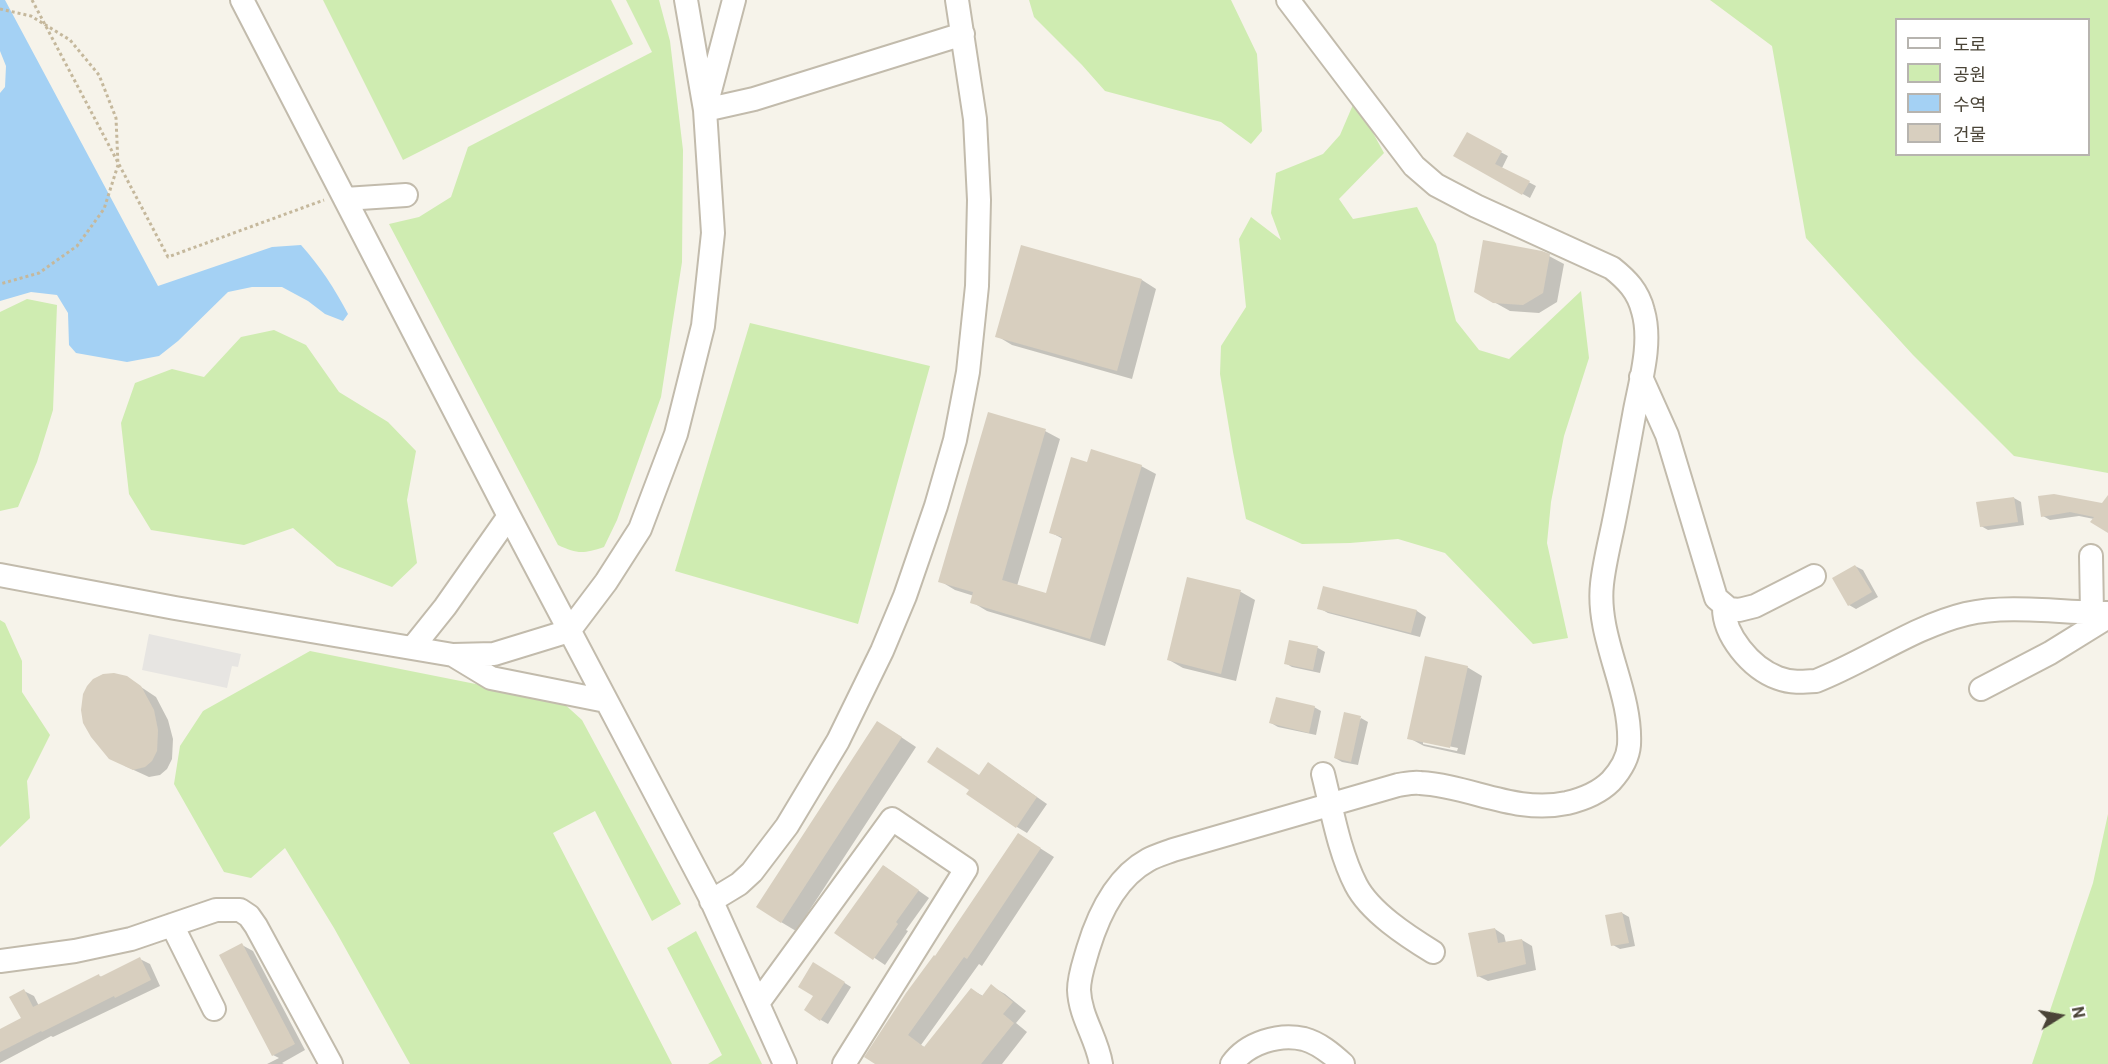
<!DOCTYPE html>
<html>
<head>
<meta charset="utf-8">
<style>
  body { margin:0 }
  #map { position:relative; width:2108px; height:1064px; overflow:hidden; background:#f6f3ea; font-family:Roboto,"Noto Sans KR",sans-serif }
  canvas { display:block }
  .legend { position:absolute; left:1895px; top:18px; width:195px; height:138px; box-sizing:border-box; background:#fff; border:2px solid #b7b4af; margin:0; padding:8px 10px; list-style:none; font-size:18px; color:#4a4437 }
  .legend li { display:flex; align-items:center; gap:12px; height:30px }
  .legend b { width:30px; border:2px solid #b7b4af }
  .north { position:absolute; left:2030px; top:986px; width:60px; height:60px; -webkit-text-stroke:4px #fff; paint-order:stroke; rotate:79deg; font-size:16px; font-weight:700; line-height:24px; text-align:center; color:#4a4437 }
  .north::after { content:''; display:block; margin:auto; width:21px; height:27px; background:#4a4437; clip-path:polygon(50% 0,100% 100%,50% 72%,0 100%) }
</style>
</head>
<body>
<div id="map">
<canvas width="2108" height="1064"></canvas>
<ul class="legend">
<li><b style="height:8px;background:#fff"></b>도로</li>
<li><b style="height:16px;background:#cfecb1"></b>공원</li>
<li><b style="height:16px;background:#a4d1f4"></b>수역</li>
<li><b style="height:16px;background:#d8cfbf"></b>건물</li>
</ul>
<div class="north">N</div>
</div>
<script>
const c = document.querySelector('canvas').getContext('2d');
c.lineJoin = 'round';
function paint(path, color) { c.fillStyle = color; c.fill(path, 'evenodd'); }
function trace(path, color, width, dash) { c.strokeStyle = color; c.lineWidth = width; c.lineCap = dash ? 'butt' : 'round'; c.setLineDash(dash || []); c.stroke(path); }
paint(new Path2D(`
  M323 0H611L633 44 403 160Z
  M626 0H659L670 41 683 150 682 262 661 397 617 520 604 547C583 554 577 554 558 545L389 224 419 217 451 197 468 147 652 52Z
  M1029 0H1231L1257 54 1262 131 1251 144 1221 122 1105 91 1082 65 1034 17Z
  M1710 0H2108V473L2014 456 1913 355 1806 238 1772 46ZM1896 20H2088V154H1896Z
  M1355 100 1384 153 1339 199 1353 219 1417 207 1436 244 1456 321 1479 350 1509 359 1581 291 1589 358 1564 436 1551 502 1547 543 1568 638 1533 644 1445 553 1398 539 1350 543 1302 544 1246 519 1233 452 1220 374 1221 346 1246 307 1239 239 1251 217 1281 240 1271 213 1276 173 1323 154 1340 135Z
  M27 299 57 305 53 410 37 462 18 507 0 511V312Z
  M750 323 930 366 858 624 675 571Z
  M274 330 306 345 339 392 388 422 416 451 407 500 417 563 392 587 337 566 293 528 244 545 151 530 129 494 121 423 135 383 172 369 204 377 241 337Z
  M0 620 5 623 22 661V692L50 735 27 781 30 818 0 847Z
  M310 651 561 701 582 720 681 904 652 921 595 811 553 833 672 1064H410L334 928 285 848 251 878 224 872 174 784 180 746 203 711Z
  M2108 814V1064H2032L2093 883Z
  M696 931 762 1064H708L722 1055 667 948Z`), '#cfecb1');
paint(new Path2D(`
  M149 634 241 654 238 667 232 666 227 688 142 670Z`), '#e7e5e2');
paint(new Path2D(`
  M0 0H5L158 286 272 247 301 245C320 266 335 289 348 314L343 321 325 314 308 301 282 287H252L228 292 178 341 159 356 127 362 76 353 69 345 68 313 57 295 31 292 0 301V93L5 87 6 66 0 51Z`), '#a4d1f4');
paint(new Path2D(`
  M1467 134 1508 156 1502 168 1536 186 1530 198 1455 156Z
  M1549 256 1564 264 1557 302 1539 313 1510 311 1476 292Z
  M1142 280 1156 289 1132 379 1012 345 997 336Z
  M1045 431 1060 439 1017 586 1047 595 1063 539 1050 532 1088 464 1141 466 1156 474 1105 646 987 611 972 602 974 596 955 590 940 581Z
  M2014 498 2021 502 2024 525 1988 530 1981 526Z
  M2040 498 2108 508V531L2094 519 2079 516 2050 520 2043 516Z
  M1855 566 1863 570 1878 597 1856 609 1849 605Z
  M1188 579 1241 592 1255 600 1236 681 1183 668 1169 660Z
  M1324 588 1417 611 1426 617 1420 637 1328 613 1319 608Z
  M1290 642 1318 648 1325 652 1320 673 1292 667 1285 663Z
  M1467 667 1482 676 1465 755 1424 746 1409 738ZM1423 741 1458 748 1457 751 1423 744Z
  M126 677 156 697 168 720 173 739 172 759 167 769 160 775 149 777 125 766Z
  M1314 707 1321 711 1316 735 1278 727 1271 723Z
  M1361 718 1368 722 1358 765 1342 762 1335 758Z
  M892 731 916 747 796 931 781 922Z
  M998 770 1047 804 1027 833 1017 827Z
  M1032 843 1054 857 982 966 979 964 921 1045 926 1048 972 990 983 996 991 986 1005 994 1026 1011 1016 1023 1027 1032 1002 1064H878L936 957Z
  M884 866 929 898 906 930 908 931 885 965 836 932Z
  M1622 913 1629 917 1635 946 1620 949 1613 945Z
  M1495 929 1504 935 1506 943 1522 940 1532 946 1536 970 1488 981 1478 976Z
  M242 945 253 951 305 1050 282 1063 284 1064H267L279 1058 273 1055Z
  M140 959 150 964 160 986 53 1037 51 1036 0 1063V1031L23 1019 24 991 34 996 39 1006 99 976 102 977Z
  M821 968 851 987 828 1024 821 1020 815 996Z`), '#0003');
paint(new Path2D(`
  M1467 132 1502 151 1495 164 1530 181 1522 195 1453 156Z
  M1483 240 1542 251 1550 254 1543 293 1523 305 1493 303 1474 292Z
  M1021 245 1142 279 1117 371 995 337Z
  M988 412 1046 429 1002 580 1046 593 1062 537 1049 533 1071 457 1087 462 1091 449 1142 465 1090 639 970 603 973 592 938 582Z
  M2054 494 2102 503 2108 495V533L2090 522 2094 517 2070 512 2041 517 2038 496Z
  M2014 497 2018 522 1980 527 1976 502Z
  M1855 565 1872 592 1848 606 1832 578Z
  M1187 577 1241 590 1221 674 1167 660Z
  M1323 586 1417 610 1411 633 1317 609Z
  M1289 640 1318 646 1313 670 1284 664Z
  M1425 656 1468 666 1450 748 1407 739Z
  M114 673 127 676 141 686 154 710 158 730 157 751 152 761 145 767 133 770 109 759 91 737 83 723 81 710 83 694 87 686 93 679 103 674Z
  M1276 697 1315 706 1309 733 1269 723Z
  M1344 712 1361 716 1351 762 1334 758Z
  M877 721 902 737 781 923 756 907Z
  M937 747 979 775 988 762 1037 797 1016 828 966 794 969 790 927 762Z
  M1018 833 1041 848 967 959 964 957 908 1035 924 1047 971 988 982 996 991 984 1013 1002 1003 1014 1014 1023 981 1064H875L864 1057 906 993 934 955 935 956Z
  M883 865 919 890 896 922 898 924 873 960 834 933Z
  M1622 912 1629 943 1611 946 1605 915Z
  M1495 928 1498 943 1522 939 1526 964 1477 977 1468 933Z
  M242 943 295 1044 272 1056 219 955Z
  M140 957 151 980 115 998 114 996 42 1032 41 1031 0 1052V1029L21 1018 9 997 24 989 33 1007 99 974 100 977Z
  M813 962 845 982 820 1021 804 1010 813 996 798 987Z`), '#d8cfbf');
const minor = new Path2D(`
  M242 0 509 516 709 895 785 1064
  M734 0 705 110 754 99 963 34
  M345 199 406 195
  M1641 377 1667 435 1716 598 1729 609 1739 610 1755 606 1814 576
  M2091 556 2092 613
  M0 575 175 608 453 655 494 654 569 631 606 582 640 529 676 434 703 326 713 233 705 110 686 0
  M1724 606C1723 635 1751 668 1778 678 1791 683 1803 682 1816 681 1867 661 1913 627 1966 614 2008 604 2064 613 2108 613
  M413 647 445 607 509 516
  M453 655 491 678 606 701
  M1981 689 2050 653 2108 617
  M1323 774C1332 810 1339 852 1356 885 1370 912 1407 936 1433 952
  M711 901 739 884 752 872 787 826 838 741 882 651 905 596 936 506 955 440 968 372 977 286 979 200 975 119 957 0
  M172 925 214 1009
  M0 961 75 951 131 939 216 910H240L249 916 256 926 331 1064
  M758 1003 892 819 966 869 844 1064
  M1101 1064C1097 1038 1080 1017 1079 990 1079 976 1084 963 1088 949 1098 916 1115 878 1148 860 1155 856 1165 853 1173 850L1398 785C1405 784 1413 782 1420 783 1471 786 1515 814 1567 803 1584 799 1599 793 1611 781 1620 771 1628 758 1629 745 1632 691 1596 638 1602 584 1604 565 1609 545 1613 526 1621 487 1628 448 1635 410 1641 379 1652 342 1643 311 1638 291 1627 280 1612 268L1476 206 1436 185 1414 166 1288 0
  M1232 1064C1247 1043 1279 1033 1304 1039 1319 1043 1332 1054 1343 1064`);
trace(minor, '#c2bbac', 26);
trace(new Path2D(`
  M32 0 168 257 324 200
  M0 9 31 16 70 40 99 75 116 118 118 165 104 209 77 246 39 273 0 284`), '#c5b89c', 3, [3, 3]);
trace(minor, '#fff', 22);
</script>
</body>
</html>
